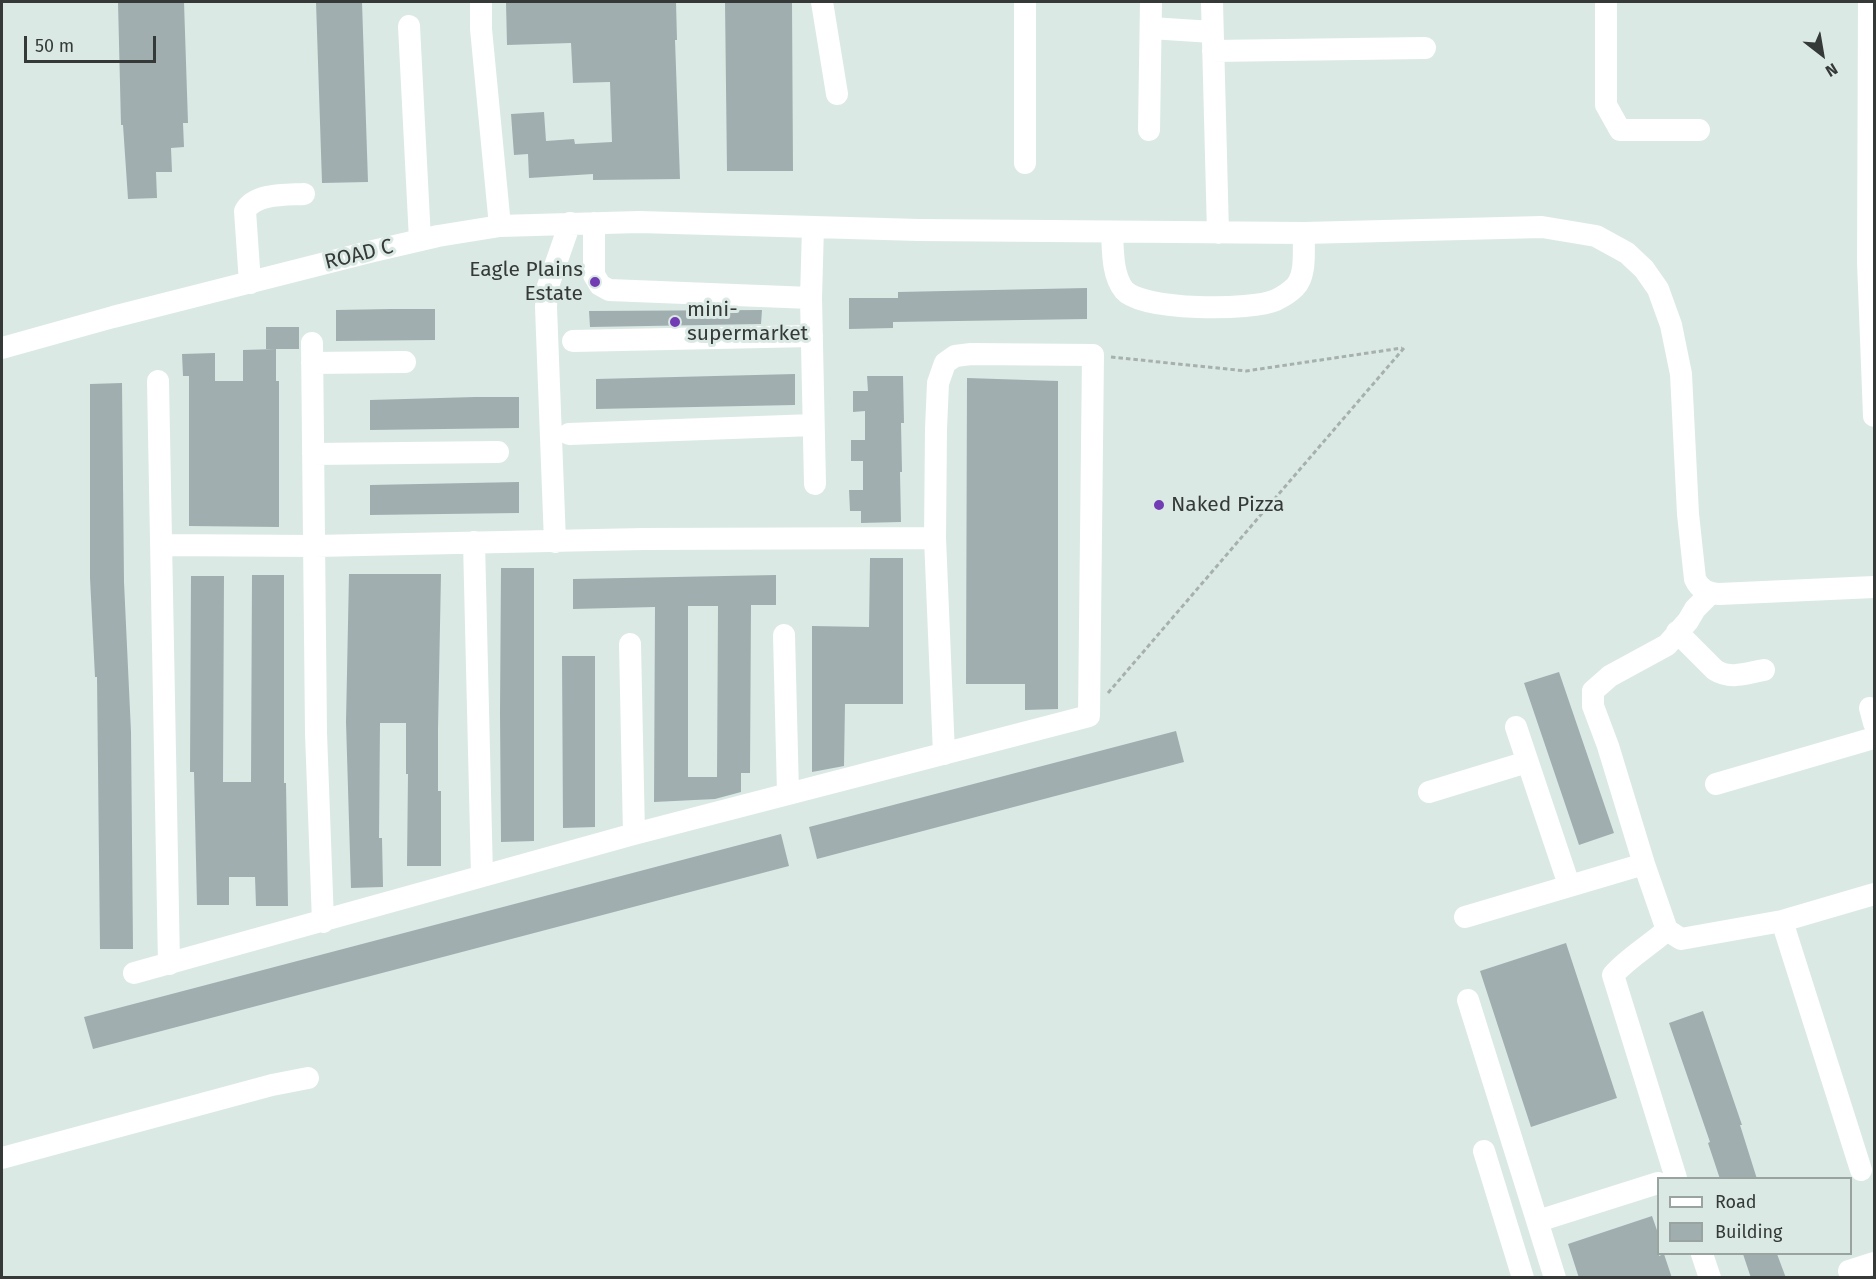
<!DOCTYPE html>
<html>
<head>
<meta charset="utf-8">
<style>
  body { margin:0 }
  #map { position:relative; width:1876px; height:1279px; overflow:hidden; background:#dbe9e4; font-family:"Fira Sans",sans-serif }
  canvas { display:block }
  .frame { position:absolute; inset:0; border:3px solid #353a38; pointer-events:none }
  .legend { position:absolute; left:1657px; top:1177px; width:195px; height:78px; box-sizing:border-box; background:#dbe9e4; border:2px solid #99a39f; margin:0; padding:8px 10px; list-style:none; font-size:18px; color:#353a38 }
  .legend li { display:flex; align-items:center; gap:12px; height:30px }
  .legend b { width:30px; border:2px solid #99a39f }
  .north { position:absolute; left:1792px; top:24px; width:60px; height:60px; -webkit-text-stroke:4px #dbe9e4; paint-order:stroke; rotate:149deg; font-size:16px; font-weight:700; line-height:24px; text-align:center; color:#353a38 }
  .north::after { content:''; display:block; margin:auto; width:21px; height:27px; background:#353a38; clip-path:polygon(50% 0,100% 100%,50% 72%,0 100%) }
  .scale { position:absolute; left:24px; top:36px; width:132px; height:27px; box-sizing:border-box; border:3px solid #353a38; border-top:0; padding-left:8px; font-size:18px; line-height:21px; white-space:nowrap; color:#353a38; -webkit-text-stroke:4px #dbe9e4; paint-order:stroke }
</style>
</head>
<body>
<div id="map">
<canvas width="1876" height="1279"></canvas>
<div class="frame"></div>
<ul class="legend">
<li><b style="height:8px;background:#fff"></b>Road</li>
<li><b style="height:16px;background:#a0aeaf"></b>Building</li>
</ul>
<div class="north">N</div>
<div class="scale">50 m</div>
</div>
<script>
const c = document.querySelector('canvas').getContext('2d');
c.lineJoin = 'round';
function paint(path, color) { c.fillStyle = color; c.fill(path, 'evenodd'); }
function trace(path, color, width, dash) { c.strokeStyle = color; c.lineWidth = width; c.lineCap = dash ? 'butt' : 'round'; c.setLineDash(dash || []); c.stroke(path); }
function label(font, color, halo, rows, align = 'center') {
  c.font = font + ' "Fira Sans",sans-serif'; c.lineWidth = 6; c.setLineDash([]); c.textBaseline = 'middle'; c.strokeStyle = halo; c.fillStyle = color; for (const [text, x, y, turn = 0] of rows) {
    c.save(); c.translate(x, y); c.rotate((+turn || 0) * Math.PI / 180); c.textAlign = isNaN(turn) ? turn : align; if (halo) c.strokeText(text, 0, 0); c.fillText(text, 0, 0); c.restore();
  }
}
paint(new Path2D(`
  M118 2H184L188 123H183L184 147 171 148 172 172H156L157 198 128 199 123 125H121Z
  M316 2H362L368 182 322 183Z
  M506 2H676L677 40H675L680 179 593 180V174L529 178 528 154 514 155 511 114 544 112 546 141 574 139 575 144 612 142 610 82 573 83 571 43 507 45Z
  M725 2H792L793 171H727Z
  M1087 288V319L893 322V328L849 329V298H898V292Z
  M391 309H435V340L336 341V310Z
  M762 310 761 324 590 327 589 311Z
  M266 327H299V349H266Z
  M276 349V381H279V527L189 526V376H183L182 354 215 353V381H243V350Z
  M795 374V405L596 409V379Z
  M867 376H903L904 423H901L902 472H900L901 522 861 523V511H850L849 490H863V461H851V440H865V411L853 412V391H868Z
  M967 378 1058 381V709L1025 710V684H966Z
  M122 383 124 582 131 732 133 949H100L97 677H95L90 578V384Z
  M475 397H519V428L370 430V400Z
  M519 482V513L370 515V485Z
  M870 558H903V704H845L844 766 812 772V626L869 627Z
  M501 568H534V841L501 842 500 713Z
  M349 574H441L438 729V791H441V866H407L408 774H406V723H380L379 838H382L383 887 351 888 346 722Z
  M252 575H284V783H286L288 906H256L255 877H229V905H197L194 772H190L191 576H224L223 782H251Z
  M776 575V605H751L750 773H741V792L715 799 654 802 655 607 573 609V579ZM688 606H718L717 777H688Z
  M562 656H595V827L563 828Z
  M1559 672 1614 833 1579 845 1524 683Z
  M1176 731 1184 762 817 859 809 827Z
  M781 834 789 866 93 1049 84 1017Z
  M1566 943 1617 1098 1531 1127 1480 971Z
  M1703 1011 1742 1125H1740L1757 1179H1720L1708 1143 1710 1142 1669 1023Z
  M1652 1216 1659 1236V1256L1664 1254 1672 1278H1579L1568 1244Z
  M1743 1254H1777L1786 1278H1751Z`), '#a0aeaf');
trace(new Path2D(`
  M1111 357 1246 371 1402 348
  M1108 693 1404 348`), '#a6b1ad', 3, [4.5, 3]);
trace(new Path2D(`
  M481 2V29L500 226
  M822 2 837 94
  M1212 2 1218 233
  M1606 2V105L1620 130H1699
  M1869 2 1868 262 1874 416
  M409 26 420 240
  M1151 28 1212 32
  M1213 51 1425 48
  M1149 130 1151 2
  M1025 163V2
  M594 223V275L600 285 609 290 811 298
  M813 227 811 298 815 484
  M1112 232C1113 250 1112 275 1124 290 1142 311 1252 311 1276 300 1282 297 1291 291 1295 287 1307 275 1303 249 1304 233
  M250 283 245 211C255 193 286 195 304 194
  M573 341 812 336
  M312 343 316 733 323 922
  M2 348 113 317 369 252 438 236 500 226 639 222 919 230 1304 233 1542 227 1596 236 1627 253 1644 269 1658 289 1671 325 1681 374 1688 514 1695 579C1700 590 1708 593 1719 594L1874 587
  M312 363 405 362
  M158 381 169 964
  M569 434 813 425
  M313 454 498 452
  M474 542 482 876
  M555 542 546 307 547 289 570 223
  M162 545 315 546 643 539 935 538 944 754
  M1711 593 1695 609 1688 621 1667 645 1610 676 1593 691V706L1608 746 1644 864 1667 930 1681 939 1782 921 1874 894
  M1677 632 1715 670C1731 680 1747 673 1764 670
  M784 635 788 793
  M630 644 634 834
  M1870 708 1874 723
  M1516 727 1569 885
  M1716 784 1874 738
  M1429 792 1527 762
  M1465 917 1644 864
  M1782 921 1861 1170
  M1667 930C1649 946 1629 957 1613 975L1676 1178
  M134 973 634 834 1089 716 1093 355 971 354 955 356 945 363 938 383 936 429 935 538
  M1468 1000 1555 1278
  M1484 1151 1523 1278
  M2 1158 272 1085 308 1078
  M1538 1221 1658 1183
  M1702 1254 1710 1278
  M1849 1271 1874 1263`), '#fff', 22);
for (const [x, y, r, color] of [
  [595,282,6,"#723db4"],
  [675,322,6,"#723db4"],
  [1159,505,6,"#723db4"]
]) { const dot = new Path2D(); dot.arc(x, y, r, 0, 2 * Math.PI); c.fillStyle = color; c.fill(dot); trace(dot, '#dbe9e4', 2); }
label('21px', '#353a38', '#dbe9e4', [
  ["ROAD C",359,255,-14]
]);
label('21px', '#353a38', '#dbe9e4', [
  ["Eagle Plains",583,270,"right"],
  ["Estate",583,294,"right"],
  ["mini-",687,310],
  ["supermarket",687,334],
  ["Naked Pizza",1171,505]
], 'left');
</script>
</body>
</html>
